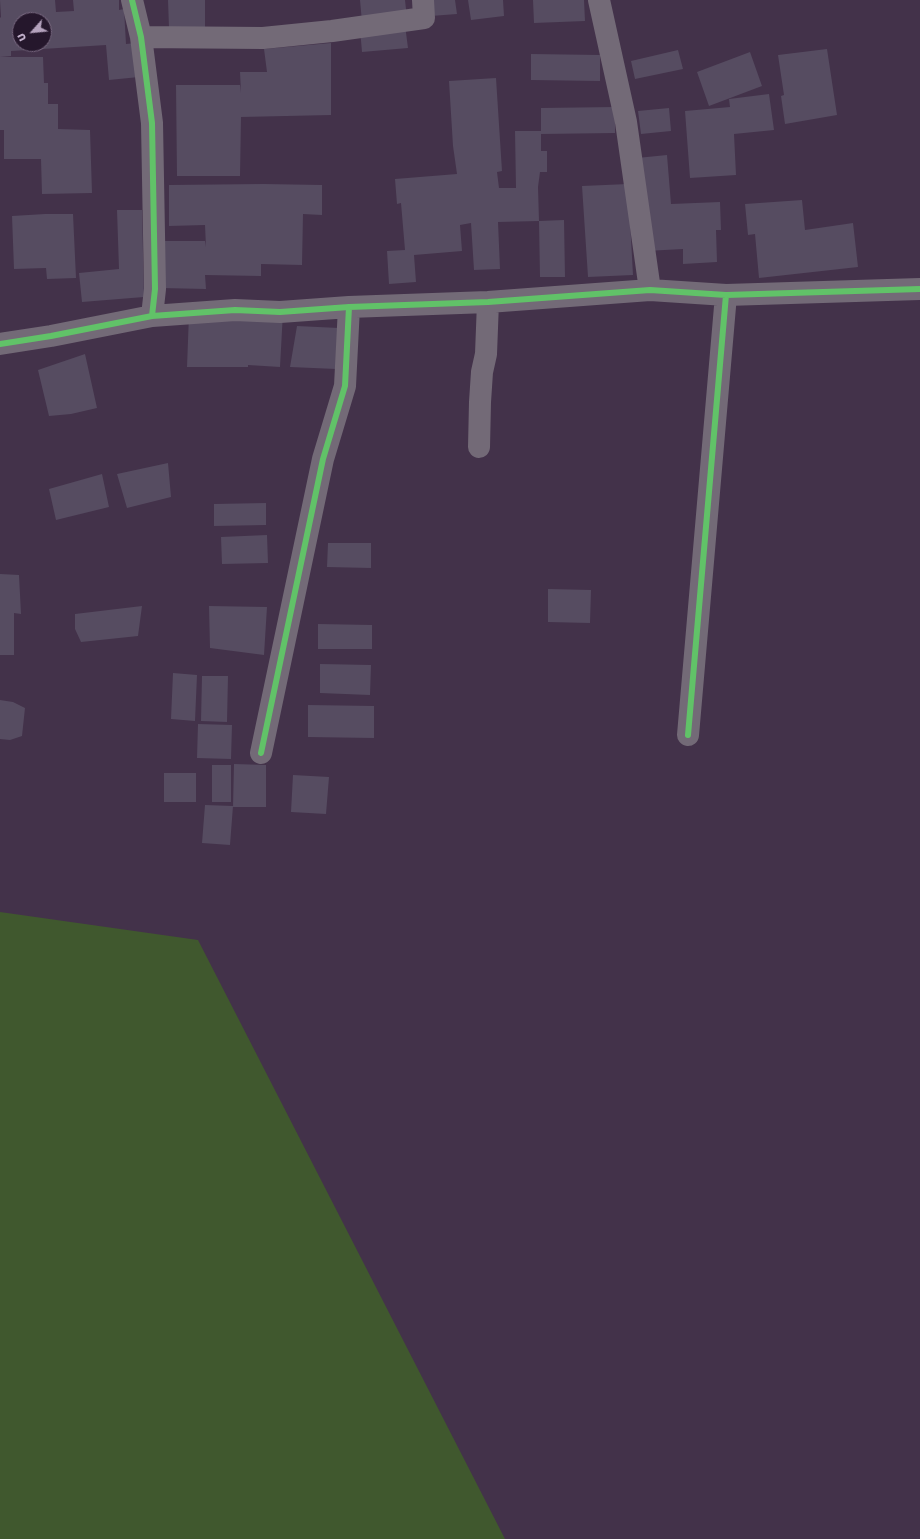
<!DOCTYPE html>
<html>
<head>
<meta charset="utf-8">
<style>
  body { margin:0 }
  #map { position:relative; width:920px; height:1539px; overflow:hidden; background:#43324a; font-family:"Alegreya Sans",sans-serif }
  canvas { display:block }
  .north { position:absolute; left:12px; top:12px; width:40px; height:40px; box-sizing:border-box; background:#25172c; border:1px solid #77677f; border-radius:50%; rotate:243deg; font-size:11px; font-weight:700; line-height:16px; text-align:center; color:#f1defb }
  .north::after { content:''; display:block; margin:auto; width:14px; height:18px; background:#b4a2bd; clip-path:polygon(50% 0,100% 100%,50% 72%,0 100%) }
</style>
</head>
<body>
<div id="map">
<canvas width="920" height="1539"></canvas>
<div class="north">U</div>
</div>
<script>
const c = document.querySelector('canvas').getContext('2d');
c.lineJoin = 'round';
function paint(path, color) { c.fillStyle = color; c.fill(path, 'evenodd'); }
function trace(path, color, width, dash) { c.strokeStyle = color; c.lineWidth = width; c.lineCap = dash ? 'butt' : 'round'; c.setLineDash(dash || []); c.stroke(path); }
paint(new Path2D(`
  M0 912 198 940 505 1539H0Z`), '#40582e');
paint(new Path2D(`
  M0 0H55L56 12 74 11 73 0H119V10L124 9 126 44 136 43 139 77 109 80 106 45 11 51V56L0 57V18L1 17ZM20 20H44V44H20Z
  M168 0H205V27L169 28Z
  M360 0H405L407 18 362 22Z
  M430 0H455L457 14 431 16Z
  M468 0H503L504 16 471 20Z
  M533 0H584L585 21 534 23Z
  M405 25 408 48 362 52 360 29Z
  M331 43V115L241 117 240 176H177L176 85H240L241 93 240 72H267L264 49Z
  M827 49 837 115 785 124 781 96 784 95 778 55Z
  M678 50 683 69 635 79 631 61Z
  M750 52 762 86 709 106 697 72Z
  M531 54 600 55V81L531 80Z
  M0 57H43L44 83H48V104H58V129L90 130 92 193 42 194 41 159H4V130H0Z
  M496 78 502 171 497 172 499 188H516L515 131H541V108L615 107V133L541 134V151H547V172H540L538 187 539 221 498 222 500 269 474 270 471 223 460 225 462 251 414 255 416 282 389 284 387 251 405 250 401 203 397 204 395 179 457 174 453 146 449 81Z
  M769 94 774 130 734 134 736 175 690 178 685 111 730 107 729 99Z
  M669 108 671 131 641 134 638 111Z
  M667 155 671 204 720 202 721 230H716L717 262 683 264V249L646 251 637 158Z
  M263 184 322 185V215L303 214 302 265 261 264V276L205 275 206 289 161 288 160 241H205L206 247 205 225 169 226V185Z
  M628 184 633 275 588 277 582 186Z
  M802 200 805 230 853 223 858 267 759 278 755 234 748 235 745 204Z
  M117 210H142L144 297 82 302 79 273 119 269Z
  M45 214H73L76 278 47 279 46 268 14 269 12 216Z
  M564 220 565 277H540L539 221Z
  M283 312 280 367 248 365V367H187L189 314Z
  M297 326 339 328 336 369 290 367Z
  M85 354 97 408 71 414 49 416 38 370Z
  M168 463 171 497 127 508 117 474Z
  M102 474 109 507 56 520 49 489Z
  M266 503V525L214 526V504Z
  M267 535 268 563 222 564 221 537Z
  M328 543H371V568L327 567Z
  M0 574 19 575 21 614 14 613V655H0Z
  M548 589 591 590 590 623 548 622Z
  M142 606 138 636 81 642 75 629V614Z
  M209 606 267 607 264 655 210 648Z
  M318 624 372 625V649H318Z
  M320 664 371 665 370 695 320 693Z
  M173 673 197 675 195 721 171 719Z
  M202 676H228L227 722 201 721Z
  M0 700 13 702 25 708 22 736 10 740 0 739Z
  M308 705 374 706V738L308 737Z
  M198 724 232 725 231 759 197 758Z
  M234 764 266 765V807H233Z
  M212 765H231V802H212Z
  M164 773H196V802H164Z
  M293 775 329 777 326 814 291 812Z
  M205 805 233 806 230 845 202 843Z`), '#564c61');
trace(new Path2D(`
  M132 0 141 37 152 123 155 289 152 316
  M599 0 626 122 650 290
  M141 37 263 38 332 31 424 18 423 0
  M0 344 51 336 152 316 235 310 280 312 349 307 488 302 650 290 726 295 920 289
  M479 447 480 402 482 372 486 354 488 302
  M688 735 726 295
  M261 753 323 459 345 386 349 307`), '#736a77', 22);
trace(new Path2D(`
  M132 0 141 37 152 123 155 289 152 316
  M0 344 51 336 152 316 235 310 280 312 349 307 488 302 650 290 726 295 920 289
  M688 735 726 295
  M261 753 323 459 345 386 349 307`), '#61c268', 6);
</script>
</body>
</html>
